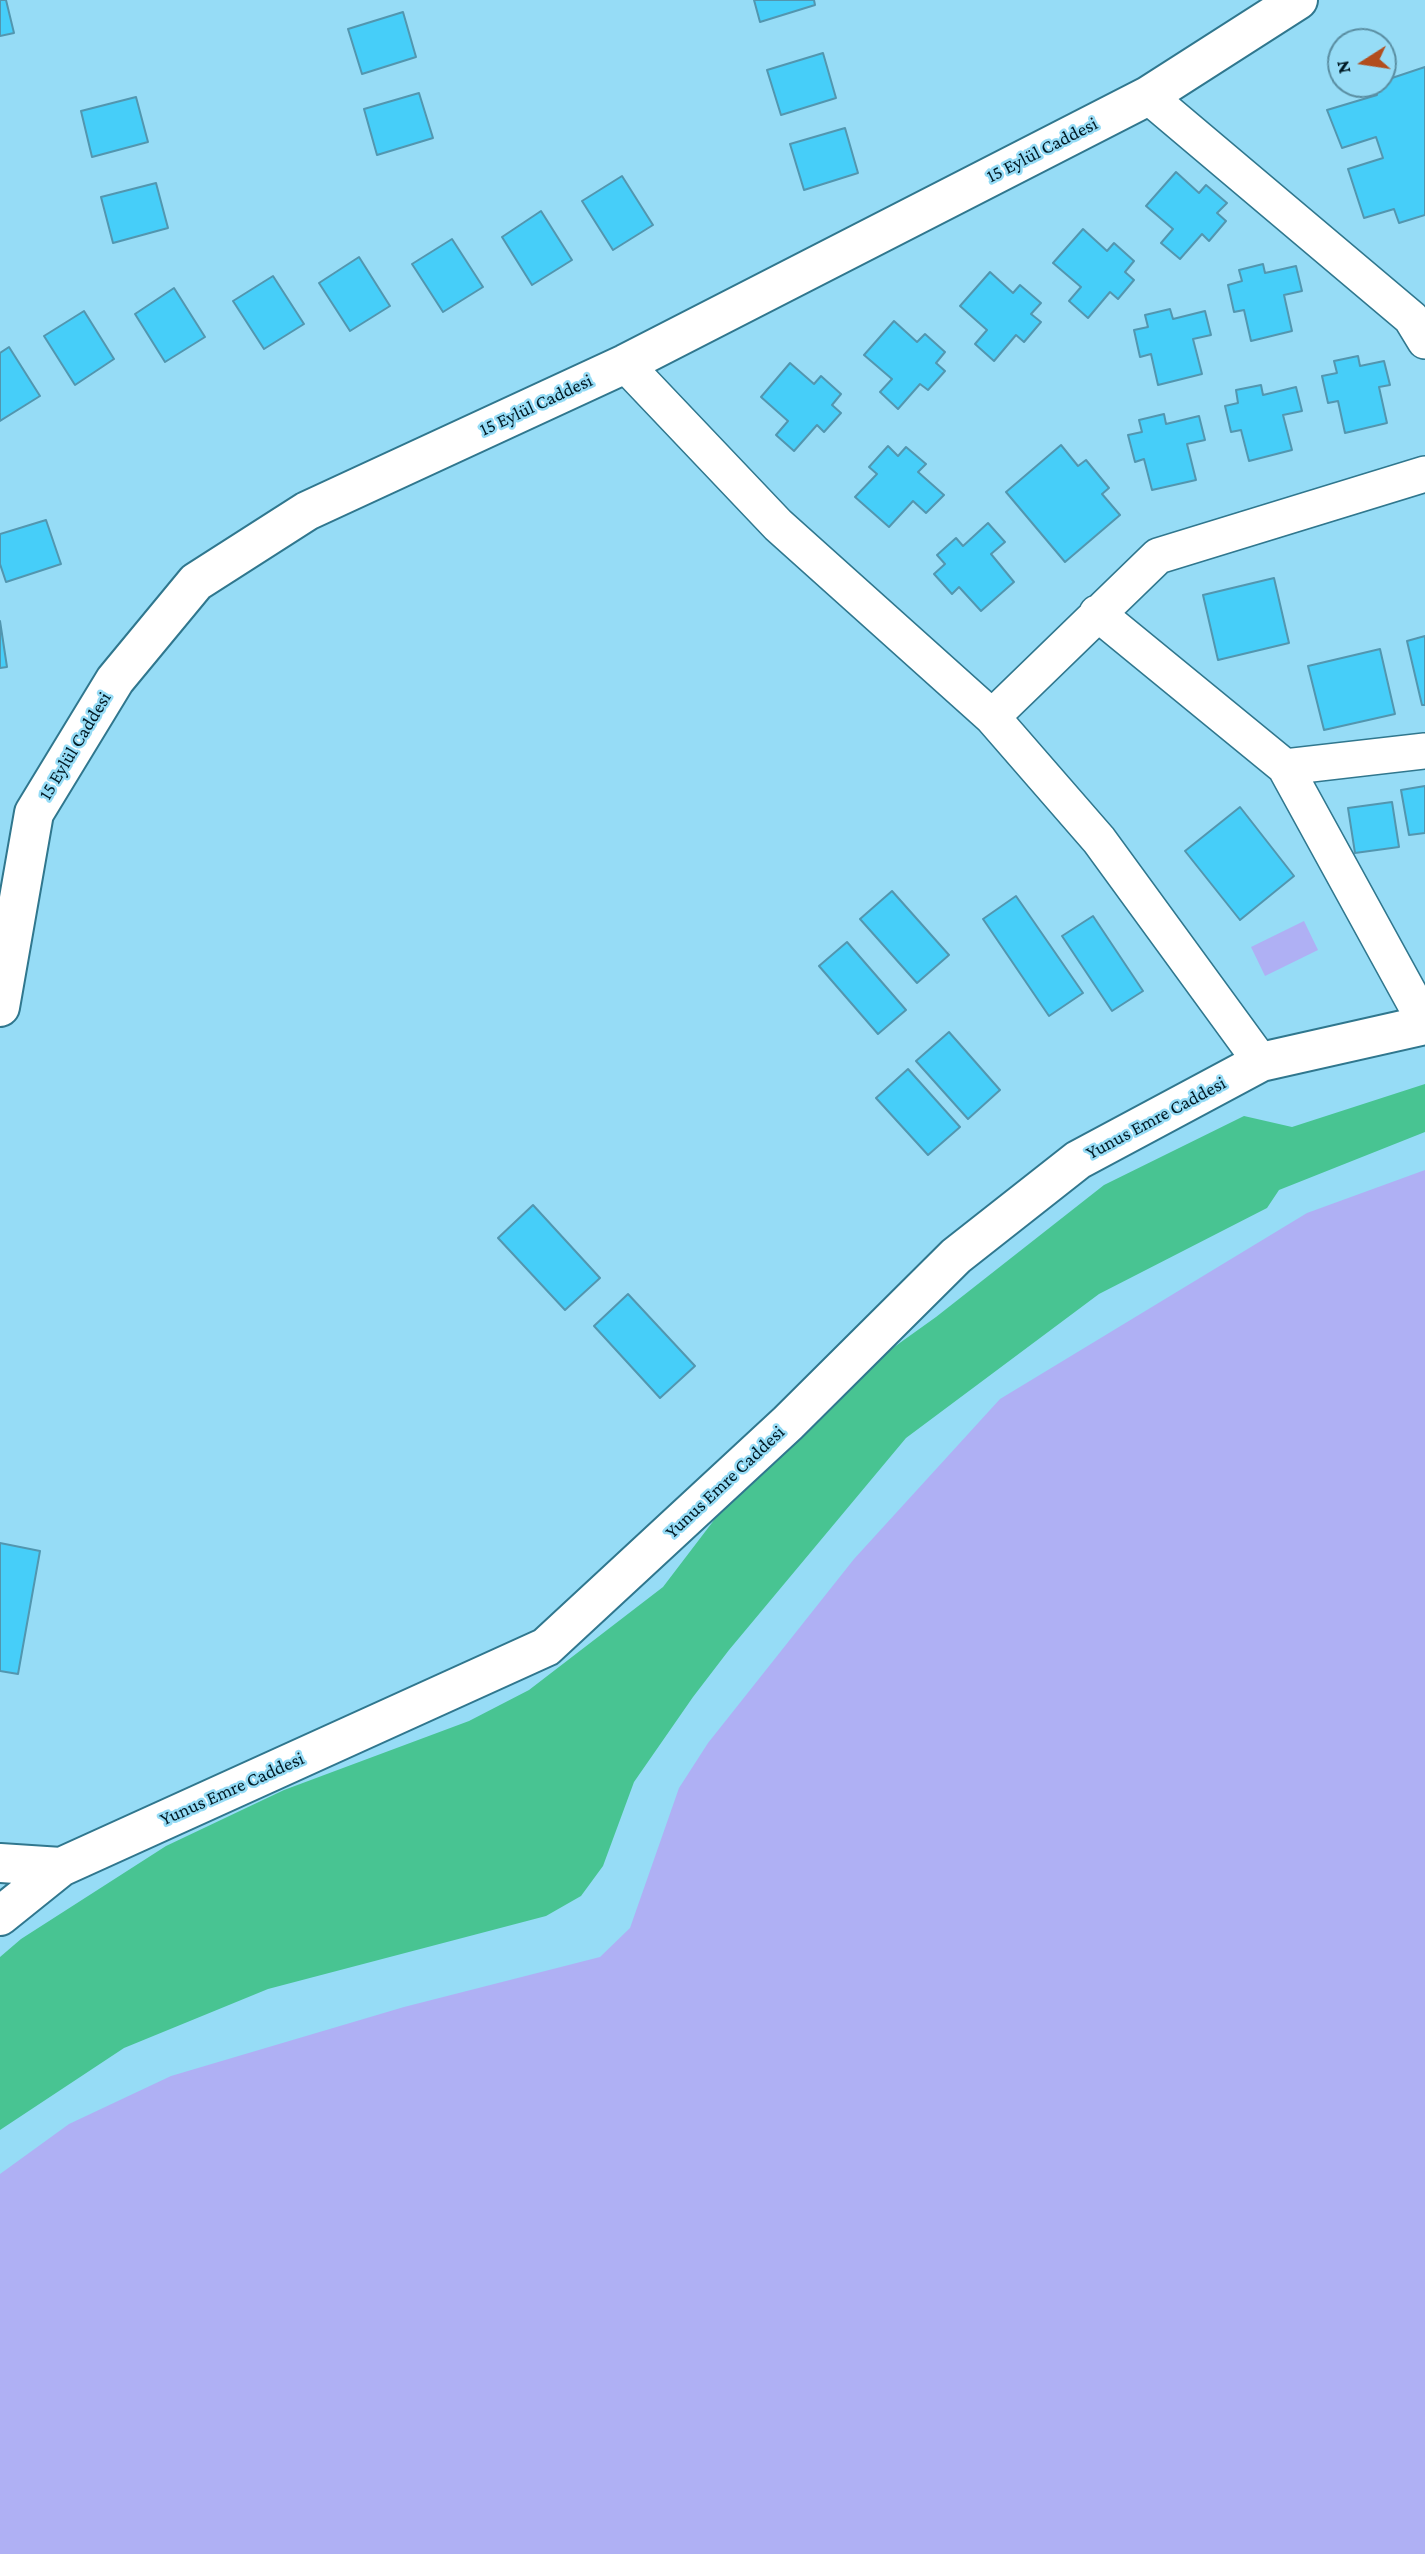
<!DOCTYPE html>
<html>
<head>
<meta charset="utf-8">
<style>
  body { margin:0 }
  #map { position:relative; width:1425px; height:2554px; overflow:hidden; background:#96dcf6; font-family:"Crimson Pro",serif }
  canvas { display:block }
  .north { position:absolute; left:1327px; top:28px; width:70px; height:70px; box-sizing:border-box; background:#96dcf6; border:2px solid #5a8ea2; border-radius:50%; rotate:258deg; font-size:19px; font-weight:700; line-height:28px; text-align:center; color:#001a24 }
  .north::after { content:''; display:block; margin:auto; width:24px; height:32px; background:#b24d1d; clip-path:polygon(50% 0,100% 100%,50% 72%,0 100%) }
</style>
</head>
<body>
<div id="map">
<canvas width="1425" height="2554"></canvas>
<div class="north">N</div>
</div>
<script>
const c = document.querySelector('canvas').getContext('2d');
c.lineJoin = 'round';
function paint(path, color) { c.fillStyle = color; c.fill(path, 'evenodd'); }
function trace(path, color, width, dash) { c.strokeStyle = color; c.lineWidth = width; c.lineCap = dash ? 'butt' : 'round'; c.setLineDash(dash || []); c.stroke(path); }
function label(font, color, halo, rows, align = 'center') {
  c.font = font + ' "Crimson Pro",serif'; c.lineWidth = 5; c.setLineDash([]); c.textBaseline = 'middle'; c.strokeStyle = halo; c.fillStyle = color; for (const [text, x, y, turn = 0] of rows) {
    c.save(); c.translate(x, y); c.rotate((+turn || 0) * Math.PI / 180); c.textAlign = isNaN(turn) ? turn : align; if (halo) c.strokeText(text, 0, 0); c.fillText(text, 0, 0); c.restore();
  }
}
paint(new Path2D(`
  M1425 1084V1132L1279 1190 1267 1208 1099 1294 906 1438 729 1650 693 1697 634 1782 603 1866 581 1896 546 1916 268 1989 124 2048 0 2130V1957L21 1939 166 1846 284 1790 469 1721 529 1690 663 1587 788 1423 936 1317 1104 1185 1244 1116 1292 1127Z`), '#48c492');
paint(new Path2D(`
  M1304 921 1318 950 1265 976 1251 947Z
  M1425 1170V2554H0V2174L69 2124 171 2076 404 2007 600 1957 630 1928 679 1788 708 1743 854 1559 1000 1399 1307 1213Z`), '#afb0f4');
const building = new Path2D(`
  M0 0H6L14 33 0 36Z
  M754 0H814L815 5 760 22Z
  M403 12 416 57 362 74 348 29Z
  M823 53 836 98 781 115 767 70Z
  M1425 67V215L1399 223 1394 209 1364 218 1348 169 1383 158 1376 137 1342 148 1327 110 1377 95 1373 84H1383V81Z
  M419 93 433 138 377 155 364 109Z
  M136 97 148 142 92 157 81 111Z
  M845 128 858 173 804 190 790 144Z
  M1176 172 1199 193 1206 185 1227 203 1217 213 1226 221 1209 241 1202 234 1180 259 1161 243 1173 229 1146 206Z
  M622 176 653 225 613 250 582 201Z
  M156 183 168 228 113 243 101 197Z
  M541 211 572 260 532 285 502 237Z
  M1083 229 1107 251 1114 243 1134 261 1125 272 1134 280 1118 299 1110 292 1088 318 1069 301 1081 287 1053 263Z
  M452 239 483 287 443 312 412 264Z
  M359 257 390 306 350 331 319 283Z
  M1263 264 1265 273 1296 266 1302 291 1284 295 1292 331 1251 341 1244 310 1234 312 1228 285 1242 281 1239 270Z
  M990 272 1013 293 1020 285 1041 303 1031 314 1041 322 1024 342 1016 335 994 361 975 344 987 330 960 306Z
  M273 276 304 324 264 349 233 301Z
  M174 288 205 337 165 362 135 314Z
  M1170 309 1173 319 1205 311 1211 335 1193 339 1202 374 1158 385 1151 354 1140 357 1134 330 1148 327 1145 315Z
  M84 311 114 359 75 385 44 336Z
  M894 321 917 342 925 334 945 352 936 363 945 371 928 390 920 384 898 409 880 392 892 379 864 355Z
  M9 347 40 396 0 421V353Z
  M1358 356 1360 366 1384 361 1390 385 1379 387 1387 423 1345 433 1338 401 1328 403 1322 376 1337 373 1334 361Z
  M790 363 814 384 821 376 841 394 832 405 841 413 824 432 817 425 794 451 776 435 788 421 761 397Z
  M1261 385 1263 395 1296 387 1302 411 1283 415 1292 450 1249 461 1241 430 1231 432 1225 406 1238 403 1236 390Z
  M1164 414 1166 424 1199 416 1205 440 1187 444 1196 480 1152 490 1144 459 1135 462 1128 435 1142 432 1139 420Z
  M1061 445 1078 466 1086 460 1109 488 1102 494 1120 515 1065 562 1006 492Z
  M888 446 898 456 906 447 926 464 918 472 944 495 926 513 913 501 889 527 855 497 877 474 869 467Z
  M46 520 61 564 6 582 0 564V534Z
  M988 523 1005 542 991 554 1014 582 981 611 959 587 952 594 934 574 945 564 937 555 956 538 963 546Z
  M1274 578 1289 643 1218 660 1203 595Z
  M0 621 7 667 0 668Z
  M1425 636V705H1422L1407 641Z
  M1380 649 1395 714 1324 730 1308 666Z
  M1425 786V833L1409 835 1401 790Z
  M1392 802 1399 847 1355 853 1348 808Z
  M1240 807 1294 876 1240 920 1185 851Z
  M892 891 949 955 917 983 860 919Z
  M1016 896 1083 993 1049 1016 983 919Z
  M1093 916 1143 991 1112 1011 1062 936Z
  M847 942 906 1010 878 1034 819 966Z
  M949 1032 1000 1090 968 1119 916 1061Z
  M908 1069 960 1127 928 1155 876 1098Z
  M533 1205 600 1278 565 1310 498 1238Z
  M628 1294 695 1366 660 1398 594 1326Z
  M0 1543 40 1551 18 1674 0 1671Z`);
paint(building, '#46cef9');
trace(building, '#5296af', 2);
const minor = new Path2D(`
  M1148 96 1411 318 1425 341
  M625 364 778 525 992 717 1099 840 1261 1062
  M1097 613 1285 767 1425 1022
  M992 717 1158 556 1425 474
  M1285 767 1425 751`);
const primary = new Path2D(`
  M0 1007 34 813 115 680 196 582 307 511 625 364 1148 96 1298 0
  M0 1863 61 1867
  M0 1916 61 1867 546 1647 788 1423 956 1256 1078 1160 1261 1062 1425 1025`);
trace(minor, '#30778e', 38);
trace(primary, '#30778e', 42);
trace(minor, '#fff', 35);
trace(primary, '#fff', 38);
label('19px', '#001a24', '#96dcf6', [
  ["15 Eylül Caddesi",1042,150,-27],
  ["15 Eylül Caddesi",536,405,-25],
  ["15 Eylül Caddesi",75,746,-59],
  ["Yunus Emre Caddesi",1156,1118,-28],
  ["Yunus Emre Caddesi",725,1482,-43],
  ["Yunus Emre Caddesi",232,1789,-24]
]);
</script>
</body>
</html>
